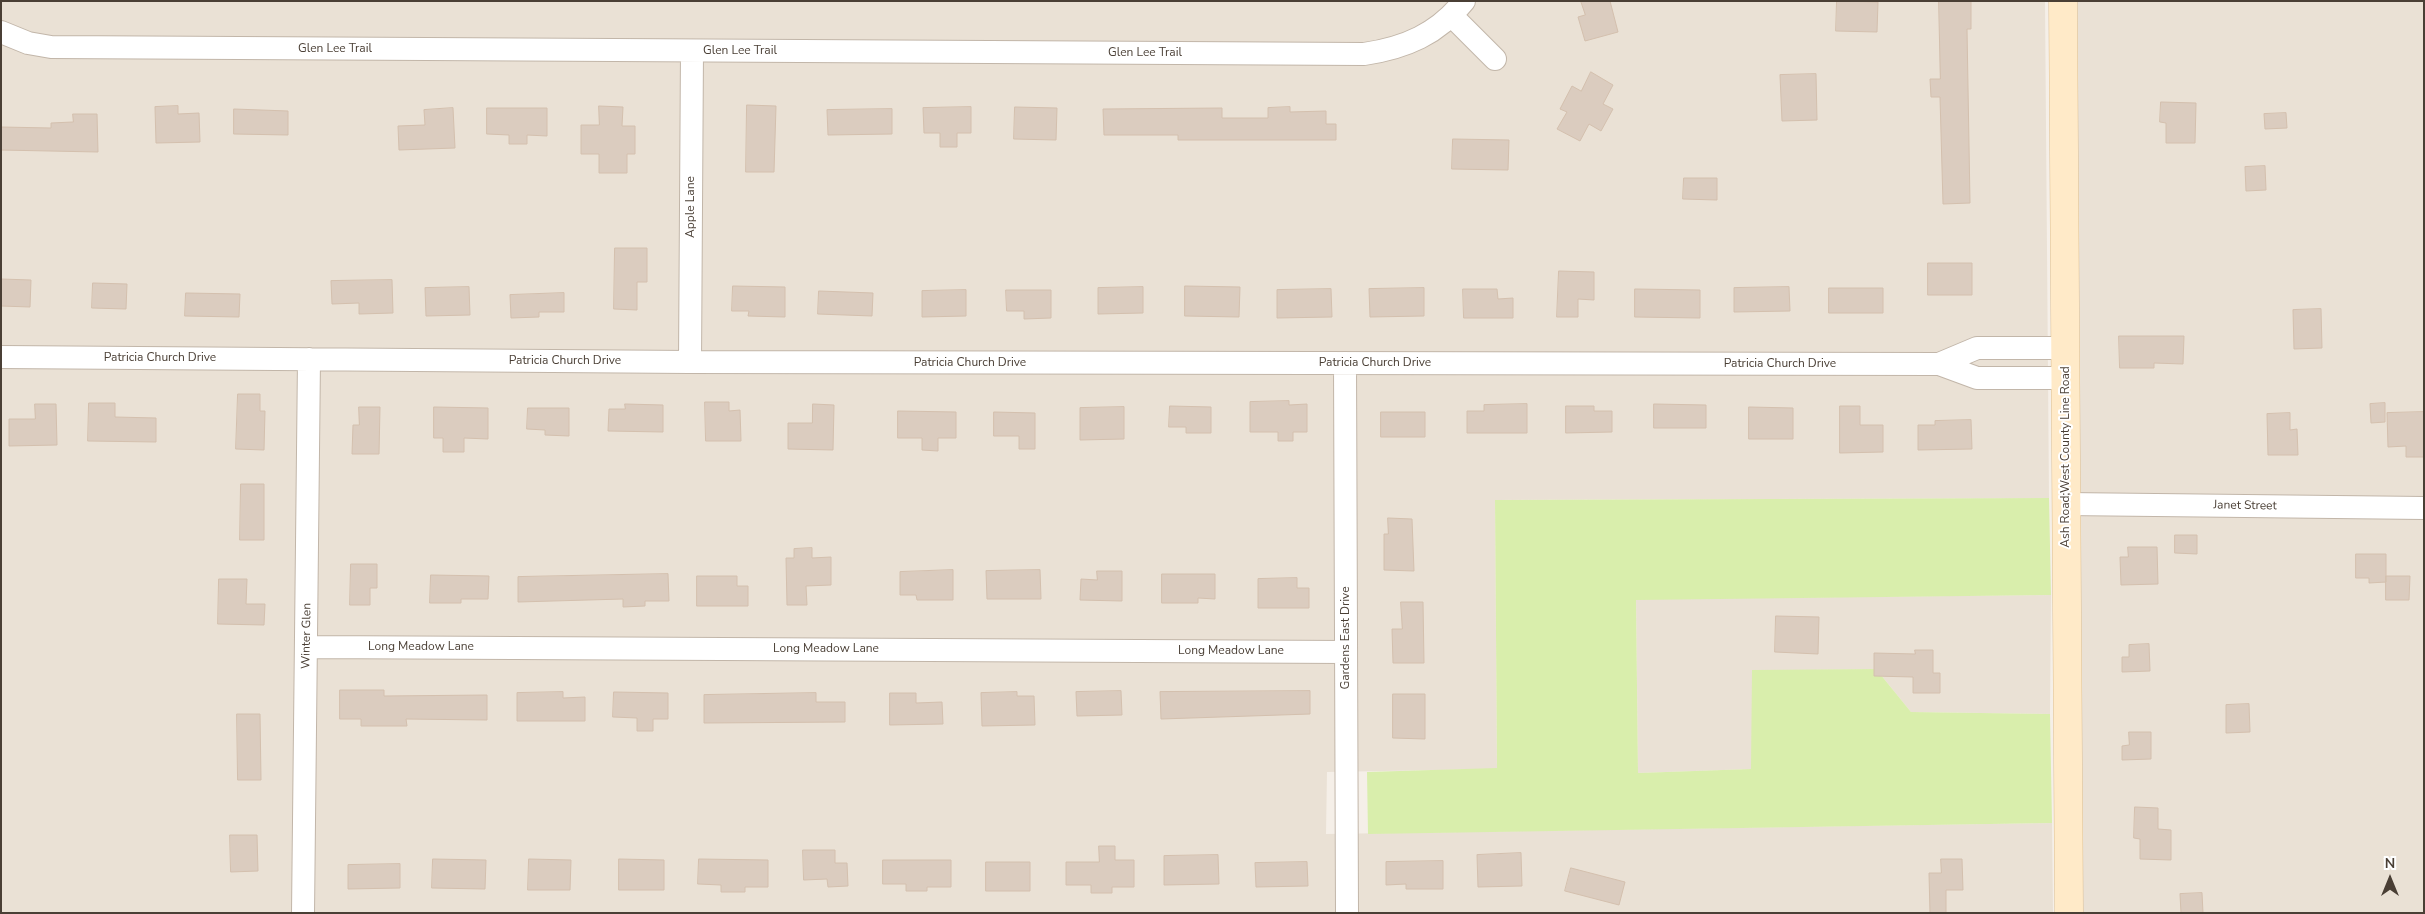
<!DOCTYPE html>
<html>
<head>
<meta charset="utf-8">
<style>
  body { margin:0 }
  #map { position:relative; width:2425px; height:914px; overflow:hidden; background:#f5efe8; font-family:"Nunito Sans",sans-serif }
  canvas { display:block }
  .frame { position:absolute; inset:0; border:2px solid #4a3f35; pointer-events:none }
  .north { position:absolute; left:2365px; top:854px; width:50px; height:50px; -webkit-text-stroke:4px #fff; paint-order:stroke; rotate:0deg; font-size:14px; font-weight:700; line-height:20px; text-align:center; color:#4a3f35 }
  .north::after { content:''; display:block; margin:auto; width:18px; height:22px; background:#4a3f35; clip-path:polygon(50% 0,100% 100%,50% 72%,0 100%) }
</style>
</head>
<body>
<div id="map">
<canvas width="2425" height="914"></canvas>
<div class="frame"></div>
<div class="north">N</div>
</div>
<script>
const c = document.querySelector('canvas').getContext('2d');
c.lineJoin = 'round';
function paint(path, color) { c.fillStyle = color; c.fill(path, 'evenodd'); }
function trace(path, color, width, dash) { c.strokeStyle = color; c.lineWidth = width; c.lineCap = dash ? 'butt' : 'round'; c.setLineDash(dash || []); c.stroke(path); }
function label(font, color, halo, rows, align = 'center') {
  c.font = font + ' "Nunito Sans",sans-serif'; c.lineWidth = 4; c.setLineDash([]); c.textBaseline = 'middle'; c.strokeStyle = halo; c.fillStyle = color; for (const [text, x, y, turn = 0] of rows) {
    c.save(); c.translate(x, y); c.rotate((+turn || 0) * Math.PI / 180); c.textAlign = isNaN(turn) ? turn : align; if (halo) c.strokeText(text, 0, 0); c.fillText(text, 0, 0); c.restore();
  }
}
paint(new Path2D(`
  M1 1H2045L2049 498 1495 500 1497 769 1327 772 1326 834 2052 823 2053 913H1Z
  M2073 1H2424V913H2080Z
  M2051 595 2050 714 1911 712 1876 669 1752 671V769L1638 773 1636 599Z`), '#eae1d5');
paint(new Path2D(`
  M2049 498 2051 595 1636 600 1638 773 1751 769 1752 670 1876 669 1911 712 2050 714 2052 823 1368 834 1367 772 1497 768 1495 500Z`), '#d9eeac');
const building = new Path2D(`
  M1581 1H1610L1618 32 1585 41 1578 17 1585 15Z
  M1837 1 1878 2 1877 32 1836 31Z
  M1939 1H1971V29H1967L1970 203 1943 204 1940 97H1931L1930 79H1940Z
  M1591 72 1613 85 1603 104 1613 109 1601 131 1589 124 1580 141 1557 129 1567 112 1560 109 1572 86 1581 91Z
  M1816 74 1817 120 1782 121 1780 75Z
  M2161 102 2196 103 2195 143H2166V123L2160 122Z
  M747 105 776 106 774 172H746Z
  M178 106V114L199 113 200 142 156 143 155 107Z
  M599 106 623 107 622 126H635V154H627V173H599V154H581V125H599Z
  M971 107V133H957V147H940V133H924L923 108Z
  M1015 107 1057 108 1056 140 1014 139Z
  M1290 107V112L1326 111V124H1336V140H1178V135H1104L1103 109 1222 108V118H1268V108Z
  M453 108 455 148 399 150 398 126 425 125 424 110Z
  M487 108H547V136L527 135V144H509V135L487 134Z
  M234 109 288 111V135L234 134Z
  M892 109V134L828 135 827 110Z
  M2286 113 2287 128 2265 129 2264 114Z
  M73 114H97L98 152 1 150V127L51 128V123L73 122Z
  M1453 139 1509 140 1508 170 1452 169Z
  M2265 166 2266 190 2246 191 2245 167Z
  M1684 178H1717V200L1683 199Z
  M615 248H647V282H637V310L614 309Z
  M1928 263H1972V295H1928Z
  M1559 271 1594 272V300L1578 299V317H1557Z
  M1 279 31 280 30 307 1 306Z
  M392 280 393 313 359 314V303L332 304 331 281Z
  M93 283 127 284 126 309 92 308Z
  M733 286 785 287V317L748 316 749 311H732Z
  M1185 286 1240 287 1239 317 1185 316Z
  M469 287 470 315 426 316 425 288Z
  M1143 287V313L1098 314V288Z
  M1789 287 1790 311 1734 312V288Z
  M1424 288V316L1370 317 1369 289Z
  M1829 288H1883V313H1829Z
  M1331 289 1332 317 1277 318V290Z
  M1463 289H1497L1498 299 1513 298V318H1464Z
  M1635 289 1700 290V318L1635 317Z
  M966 290V316L922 317V291Z
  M1006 290H1051V318L1024 319V311H1007Z
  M819 291 873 293 872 316 818 314Z
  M186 293 240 294 239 317 185 316Z
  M564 293V312H539V317L511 318 510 295Z
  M2321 309 2322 348 2294 349 2293 310Z
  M2119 336H2184L2183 364 2154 363V368H2120Z
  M238 394H260V411H265L264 450 236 449Z
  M1289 401V405L1307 404V432H1293V441H1278V432H1250V402Z
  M705 402H729V411L740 410 741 441H706Z
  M89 403H115V417L156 418V442L88 441Z
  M2385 403V422L2371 423 2370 404Z
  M35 404H56L57 445 9 446V419H35Z
  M625 404 663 405V432L608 431 609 409H625Z
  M813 404 834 405 833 450 788 449V423H812Z
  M1527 404V433H1467V411H1484V405Z
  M1654 404 1706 405V428H1654Z
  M1170 406 1211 407V433H1186V427H1169Z
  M1566 406H1594V411H1612V432L1566 433Z
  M1840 406H1860V425H1883V452L1840 453Z
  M359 407H380L379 454H352L353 425H359Z
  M434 407 488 408V439L464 438V452H443V438H434Z
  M1124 407V439L1080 440V408Z
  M1749 407 1793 408V439H1749Z
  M528 408H569V436L545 435V430L527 429Z
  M898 411 956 412V438H938V451L922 450V438H898Z
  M994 412 1035 413V449H1019V436H994Z
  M1381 412H1425V437H1381Z
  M2424 412V457H2406V446L2388 447 2387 413Z
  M2290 413V430L2297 429 2298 455H2268L2267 414Z
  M1971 420 1972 449 1918 450V425H1935V421Z
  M241 484H264V540H240Z
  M1388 518 1412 519 1414 571 1384 570V534H1388Z
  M2175 535H2197V554L2175 553Z
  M2128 547H2157L2158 584 2121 585 2120 557H2128Z
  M812 548V558L831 557V585L806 586 807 605H787L786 558H794V549Z
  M2356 554H2386V582L2369 583V578H2356Z
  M351 564H377V588H370V605H350Z
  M953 570V600H917L916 595H900V572Z
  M1040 570 1041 599H987L986 571Z
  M1097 571H1122V601L1080 600 1081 579 1097 580Z
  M668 574 669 601H645V606L623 607V599L518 602V577Z
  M1162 574H1215V599L1198 598V603H1162Z
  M431 575 489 576 488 599H461V603H430Z
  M697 576H737V586H748V606H697Z
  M2386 576H2410L2409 600H2386Z
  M1297 578V588H1309V608H1258V579Z
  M219 579H247L246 604H265L264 625 218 624Z
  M1401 602H1423L1424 663H1393L1392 629H1402Z
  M1776 616 1819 617 1818 654 1775 652Z
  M2149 644 2150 671 2122 672V657H2129V645Z
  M1915 650H1933V673H1940V693H1913V677L1874 676V653L1915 654Z
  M340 690H384V696L487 695V720L406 719 407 726H361V719H340Z
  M1121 691 1122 715 1077 716 1076 692Z
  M1310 691V714L1161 719 1160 692Z
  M563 692V698L585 697V721H517V693Z
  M614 692 668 693V719H653V731H637V718L613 717Z
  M1017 692V696H1034L1035 725 982 726 981 693Z
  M816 693V702H845V722L704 723V695Z
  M890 693H916V703L942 702 943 724 890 725Z
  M1393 694H1425V739L1393 738Z
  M2249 704 2250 732 2226 733V705Z
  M237 714H260L261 780H238Z
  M2129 732H2151V759L2122 760V746L2129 745Z
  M2135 807 2158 808V829L2171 830V860L2140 859V839L2134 838Z
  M230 835H257L258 871 231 872Z
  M1099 846H1115V860H1134V887H1112V893H1091V885H1066V862H1099Z
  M803 850H835V863H847L848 886 828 887 827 879 804 880Z
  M1521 853 1522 886 1478 887 1477 855Z
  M1218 855 1219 884 1164 885V856Z
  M433 859 486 860 485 889 432 888Z
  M529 859 571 860 570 890H528Z
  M619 859 664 860V890H619Z
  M699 859 768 860V887H745V892H721V885L698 884Z
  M1941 859H1962L1963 890H1946V913H1930L1929 873H1941Z
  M883 860H951V887H927V891H906V884H883Z
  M1443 861V889H1406V884L1386 885V862Z
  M986 862H1030V891H986Z
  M1307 862 1308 886 1256 887 1255 863Z
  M400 864V888L348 889V865Z
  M1571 868 1625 882 1619 905 1565 891Z
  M2202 893 2203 913H2181L2180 894Z`);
paint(building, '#dbccbf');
trace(building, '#d4c0ae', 1);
const street = new Path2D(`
  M1452 16 1495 59
  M1 32 28 43 51 47 1364 54C1405 48 1438 34 1464 1
  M1 357 690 362 1939 364 1977 378H2066
  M690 362 692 51
  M1345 363 1347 913
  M1939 364 1977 348H2065
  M2066 504 2424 508
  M307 647 1346 652
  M303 913 309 359`);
const secondary = new Path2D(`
  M2063 1 2069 913`);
trace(street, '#c2b6a9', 24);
trace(secondary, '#ddc094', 29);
trace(street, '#fff', 22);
trace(secondary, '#ffeac8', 28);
label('12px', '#4a3f35', '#fff', [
  ["Glen Lee Trail",335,49],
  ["Glen Lee Trail",740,51],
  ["Glen Lee Trail",1145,53],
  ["Apple Lane",691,207,-90],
  ["Patricia Church Drive",160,358],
  ["Patricia Church Drive",565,361],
  ["Patricia Church Drive",970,363],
  ["Patricia Church Drive",1375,363],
  ["Patricia Church Drive",1780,364],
  ["Ash Road;West County Line Road",2066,457,-90],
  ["Janet Street",2245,506,1],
  ["Winter Glen",307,636,-89],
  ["Gardens East Drive",1346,638,-90],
  ["Long Meadow Lane",421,647],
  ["Long Meadow Lane",826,649],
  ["Long Meadow Lane",1231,651]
]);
</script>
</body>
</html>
